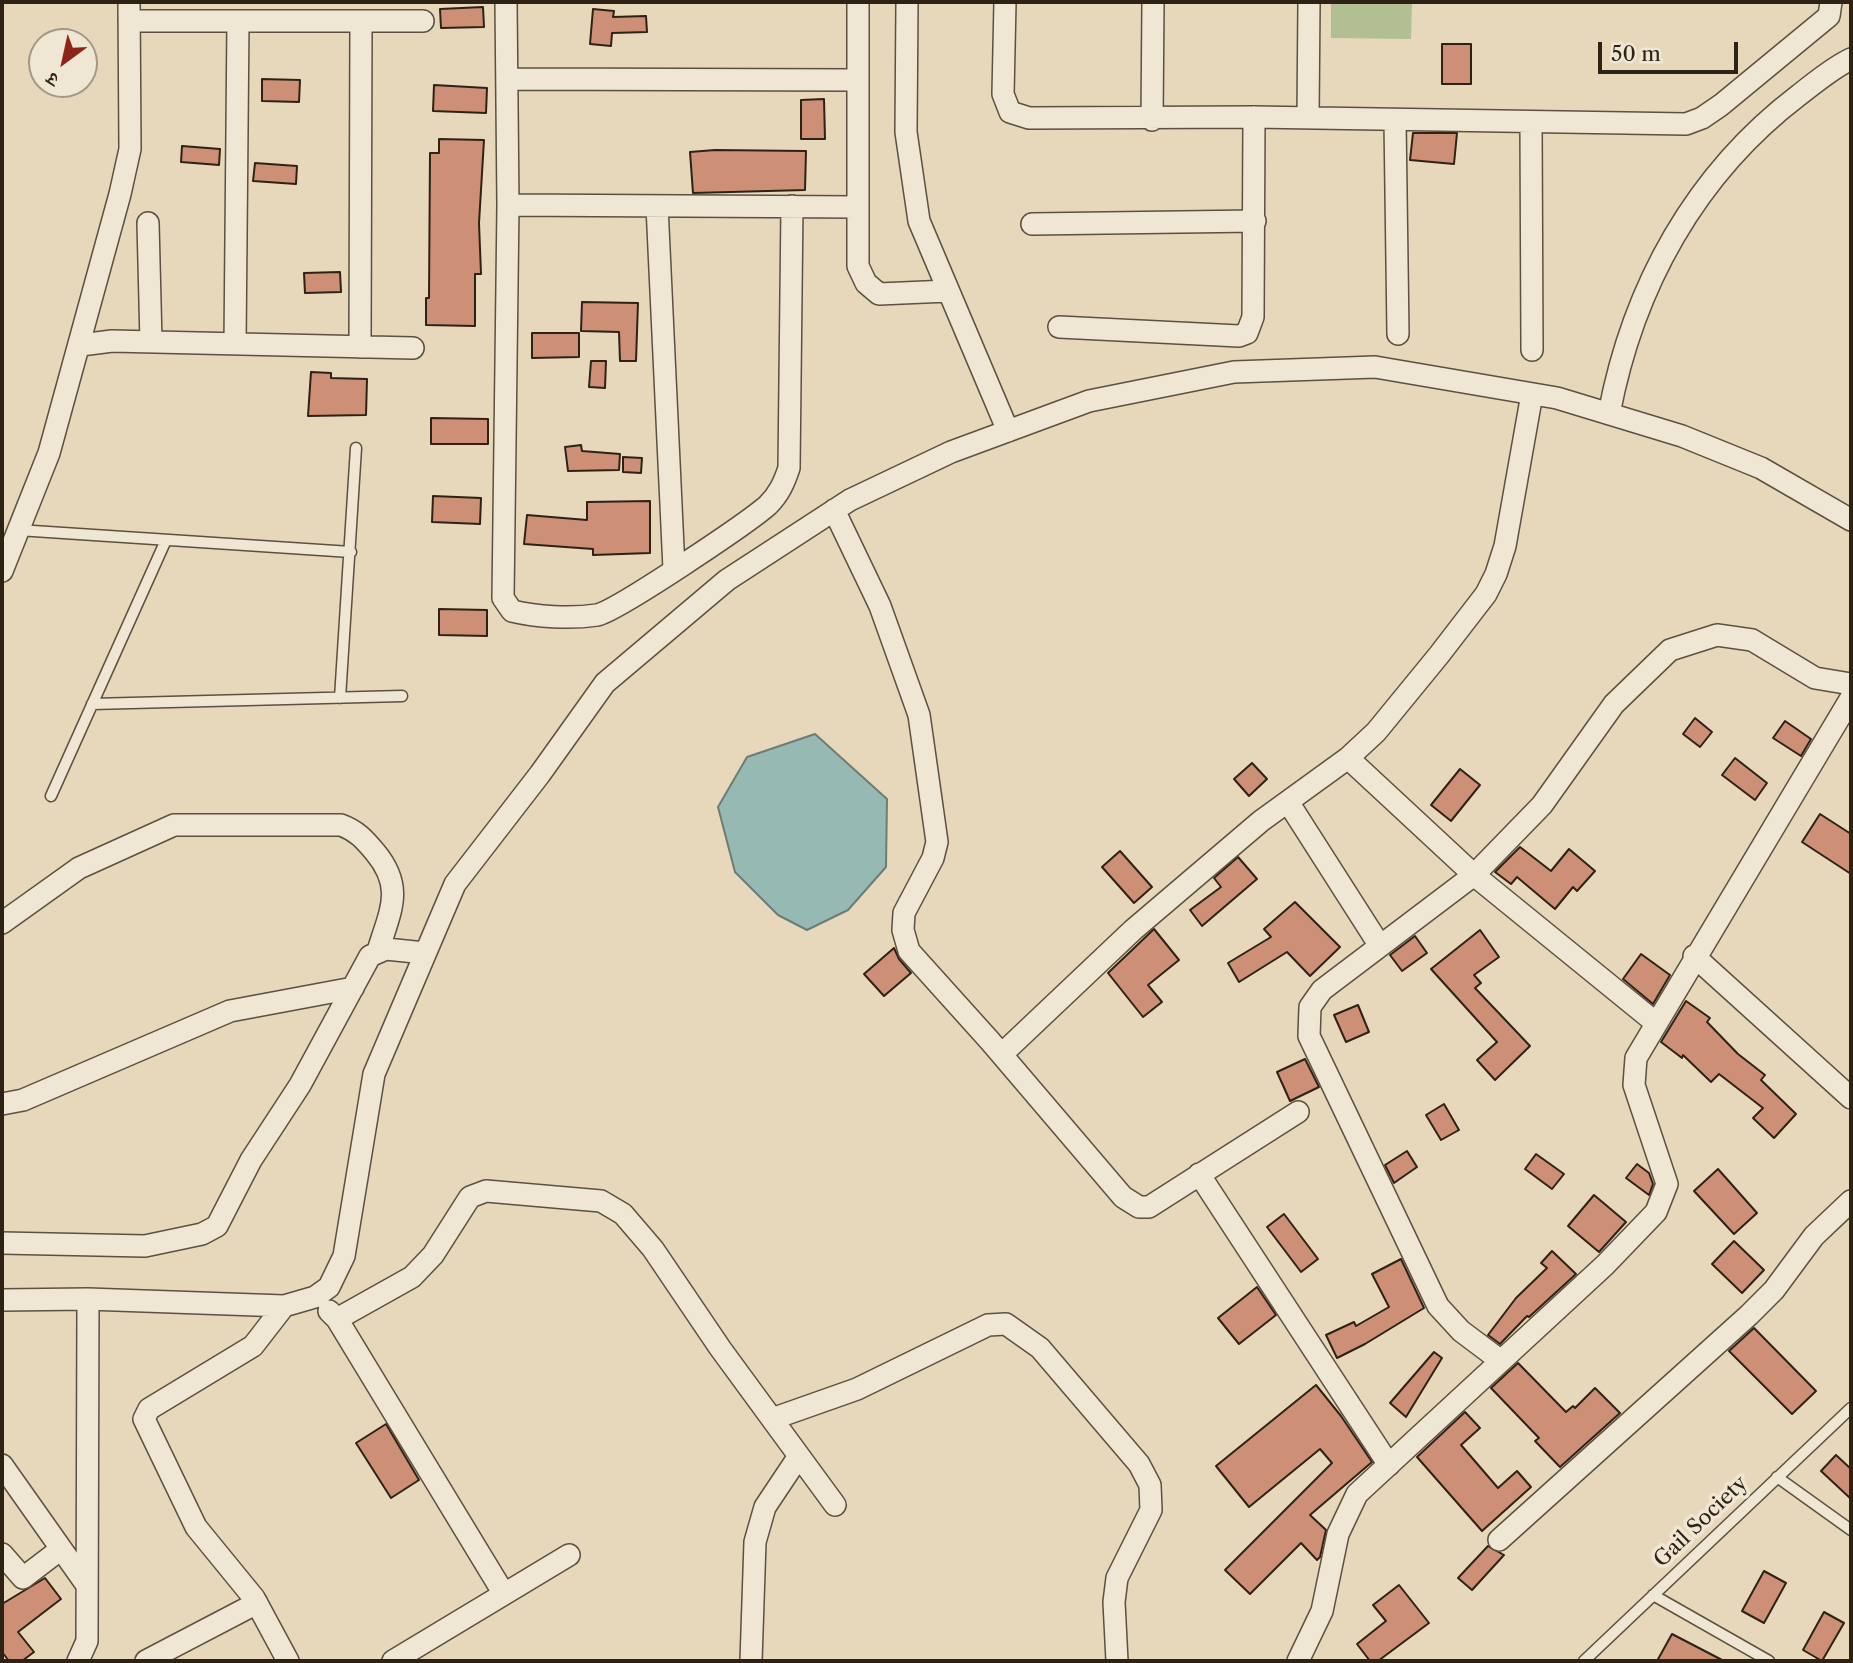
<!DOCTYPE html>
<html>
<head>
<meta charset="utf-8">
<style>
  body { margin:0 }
  #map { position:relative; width:1853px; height:1663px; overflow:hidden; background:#e7d8bc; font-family:"Libre Caslon Text","Noto Serif Devanagari",serif }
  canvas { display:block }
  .frame { position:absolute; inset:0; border:4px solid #2e2215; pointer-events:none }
  .north { position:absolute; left:28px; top:28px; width:70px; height:70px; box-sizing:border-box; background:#efe6d3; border:2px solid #a29887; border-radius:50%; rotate:213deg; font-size:19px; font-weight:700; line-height:28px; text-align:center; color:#2e2215 }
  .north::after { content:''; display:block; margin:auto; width:24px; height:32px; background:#8f2418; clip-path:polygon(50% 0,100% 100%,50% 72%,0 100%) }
  .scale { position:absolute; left:1598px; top:42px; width:140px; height:32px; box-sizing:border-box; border:4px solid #2e2215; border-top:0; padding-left:9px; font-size:21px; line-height:24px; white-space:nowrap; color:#2e2215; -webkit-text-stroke:5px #efe6d3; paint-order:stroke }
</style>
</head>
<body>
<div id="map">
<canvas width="1853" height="1663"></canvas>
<div class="frame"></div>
<div class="north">उ</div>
<div class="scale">50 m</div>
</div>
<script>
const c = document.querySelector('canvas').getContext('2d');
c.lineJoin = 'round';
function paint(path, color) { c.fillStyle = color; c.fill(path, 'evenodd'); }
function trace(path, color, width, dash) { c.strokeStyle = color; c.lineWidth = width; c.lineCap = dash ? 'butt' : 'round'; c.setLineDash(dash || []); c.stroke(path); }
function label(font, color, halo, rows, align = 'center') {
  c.font = font + ' "Libre Caslon Text",serif'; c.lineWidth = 7; c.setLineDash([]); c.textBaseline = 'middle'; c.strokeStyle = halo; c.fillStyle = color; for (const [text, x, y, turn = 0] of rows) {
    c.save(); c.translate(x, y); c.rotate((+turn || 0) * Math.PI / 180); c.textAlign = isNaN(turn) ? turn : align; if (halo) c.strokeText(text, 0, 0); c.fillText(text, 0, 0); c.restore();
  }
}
paint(new Path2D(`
  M1331 2H1412L1411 39 1331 38Z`), '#b2bf93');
const water = new Path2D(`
  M815 734 887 799 886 867 848 910 807 930 778 915 735 872 718 807 747 757Z`);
paint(water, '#97b9b4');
trace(water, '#6d7d74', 2);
const building = new Path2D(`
  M483 7 484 27 441 28 440 9Z
  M593 9 614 11 613 17 646 16 647 32 612 33 611 46 590 44Z
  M1442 44H1471V84H1442Z
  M262 79 300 80 299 102 262 101Z
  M434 85 487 88 486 113 433 111Z
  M824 99 825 139H801V100Z
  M1413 133H1457L1454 164 1410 160Z
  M439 139 484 140 479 223 481 274H475V326L426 325V298H429L430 153H439Z
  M182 146 220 149 219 165 181 162Z
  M715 150 806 151 805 190 693 193 690 152Z
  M255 163 297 166 296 184 253 181Z
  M340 272 341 292 305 293 304 273Z
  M582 302 638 303 636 361H620L619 332 581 331Z
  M532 333H579V357L532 358Z
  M591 361H606L605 388 589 387Z
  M311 372 331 373V378L367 379 366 415 308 416Z
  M431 418 488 419V444H431Z
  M581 445 582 451 620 454 619 470 568 471 565 447Z
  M623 457 642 458 641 473 623 472Z
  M433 496 481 498 480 524 432 522Z
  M650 501V553L593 555V549L524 544 527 515 587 520V502Z
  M439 609 487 610V636L439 635Z
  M1695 718 1712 732 1700 747 1683 734Z
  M1785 721 1811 739 1801 756 1773 738Z
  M1735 758 1767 783 1755 800 1722 775Z
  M1252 763 1267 779 1249 796 1234 779Z
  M1460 769 1480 785 1451 821 1431 805Z
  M1820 814 1851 834V874L1802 842Z
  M1520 847 1551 871 1569 849 1595 871 1577 891 1573 887 1555 909 1517 877 1511 884 1495 872Z
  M1120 851 1152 887 1134 903 1102 867Z
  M1238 857 1257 879 1202 926 1190 910 1221 887 1214 878Z
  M1295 902 1340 947 1310 976 1287 952 1239 982 1228 963 1271 937 1264 929Z
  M1154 929 1179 960 1148 985 1162 1002 1143 1017 1108 973Z
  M1480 930 1499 957 1474 975 1481 983 1475 988 1530 1046 1495 1080 1477 1060 1497 1042 1431 969Z
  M1415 936 1427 953 1402 971 1390 955Z
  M894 948 899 959 911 973 884 996 864 974Z
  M1641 954 1670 975 1653 1004 1623 979Z
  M1686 1001 1710 1018 1707 1022 1738 1054 1765 1075 1761 1080 1796 1114 1774 1138 1753 1118 1763 1108 1719 1074 1711 1082 1683 1055 1682 1058 1661 1042Z
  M1358 1005 1369 1032 1346 1042 1334 1015Z
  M1305 1059 1319 1087 1290 1101 1277 1072Z
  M1444 1104 1459 1130 1441 1140 1426 1115Z
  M1407 1151 1417 1167 1394 1183 1385 1165Z
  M1536 1154 1564 1174 1552 1189 1525 1169Z
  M1637 1164 1649 1173 1653 1184 1649 1195 1626 1178Z
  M1718 1169 1757 1213 1734 1234 1694 1191Z
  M1594 1195 1626 1222 1599 1252 1568 1226Z
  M1284 1214 1318 1259 1301 1272 1267 1227Z
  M1734 1241 1764 1270 1742 1293 1712 1264Z
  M1552 1251 1576 1274 1529 1317 1527 1316 1500 1344 1488 1335 1516 1298 1547 1268 1541 1263Z
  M1401 1259 1424 1308 1365 1344 1337 1358 1326 1335 1354 1322 1356 1326 1389 1307 1372 1274Z
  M1257 1287 1276 1315 1239 1344 1218 1318Z
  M1754 1328 1816 1391 1792 1414 1729 1351Z
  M1434 1352 1442 1358 1406 1417 1390 1403Z
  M1518 1363 1566 1412 1573 1406 1575 1408 1595 1388 1620 1413 1560 1467 1535 1441 1539 1438 1491 1388Z
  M1316 1385 1341 1416 1372 1462 1310 1515 1326 1530 1320 1557 1317 1560 1301 1543 1250 1594 1225 1570 1332 1463 1320 1449 1249 1507 1216 1466Z
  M1465 1412 1480 1428 1461 1445 1498 1488 1517 1471 1531 1487 1482 1531 1417 1457Z
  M386 1424 419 1480 391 1498 356 1443Z
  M1836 1455 1851 1469V1499L1821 1471Z
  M1488 1546 1504 1555 1472 1590 1458 1578Z
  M1764 1571 1786 1583 1764 1623 1742 1611Z
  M45 1578 61 1599 18 1632 34 1652 22 1661H9L2 1652V1604Z
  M1399 1585 1429 1623 1378 1661H1370L1357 1644 1386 1621 1373 1605Z
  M1824 1612 1844 1623 1822 1661 1803 1650Z
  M1672 1634 1724 1661H1657Z`);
paint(building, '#ce8f77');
trace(building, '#2e2215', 2);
const lane = new Path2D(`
  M18 530 351 552
  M340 698 356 448
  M92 704 402 696
  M51 796 166 540
  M1777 1477 1851 1530
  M1653 1595 1769 1661
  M1584 1661 1851 1408`);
const street = new Path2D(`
  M506 2 508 205 503 598 512 611C537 617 570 619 597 615 617 611 749 522 768 505 779 494 784 483 789 468L792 206
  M858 2V266L866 283 879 294 948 291
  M907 2 906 132 919 221 1008 431
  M1005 2 1003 94 1010 112 1029 118 1254 117 1686 124 1702 118 1721 105 1829 16 1831 2
  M129 21H423
  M507 79 857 80
  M1308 117 1309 2
  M1152 120 1153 2
  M1395 120 1398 334
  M1531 123 1532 350
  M508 205 858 207
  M657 206 674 569
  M148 223 151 342
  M1032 224 1255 221
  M1059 327 1239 336 1247 333 1253 317 1254 117
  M235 344 238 21
  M81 345 112 341 413 348
  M360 347 361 21
  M1609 414C1633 287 1695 174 1799 95 1816 82 1832 68 1851 59
  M834 510 880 606 919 715 937 842 933 858 904 913 903 930 909 951 990 1041 1123 1197 1139 1207H1149L1298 1112
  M2 571 49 453 120 194 130 149 129 2
  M1348 758 1474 875 1656 1023
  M1288 802 1380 946
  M2 923 79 868 174 825H341C357 831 364 839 375 852 405 888 390 911 378 951
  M1694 956 1851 1098
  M1002 1054 1133 930 1261 821 1348 758 1376 732 1439 655 1486 594 1496 574 1505 546 1532 394
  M2 1104 23 1100 230 1011 353 988
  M1199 1174 1389 1465
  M2 1243 145 1246 202 1234 217 1226 251 1160 300 1085 370 956 386 949 425 953
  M2 1300 88 1299 284 1306 315 1297 329 1287 344 1256 374 1074 455 884 540 774 605 683 727 580 850 500 951 452 1089 401 1234 372 1375 367 1557 398 1682 436 1761 468 1851 520
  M284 1306 253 1346 149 1409 144 1419 196 1527 254 1598 288 1661
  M329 1311 337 1319 504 1594
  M337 1319 412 1277 433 1255 470 1197 486 1191 601 1201 623 1214 653 1249 720 1348 835 1505
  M1501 1361 1461 1331 1438 1306 1309 1036 1310 1007 1322 990 1474 875 1542 805 1614 704 1670 650 1717 635 1752 640 1815 678 1851 684
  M772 1419 857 1389 988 1325 1006 1324 1040 1348 1139 1464 1150 1485 1151 1510 1117 1578 1114 1602 1117 1661
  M2 1465 86 1584
  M1499 1540 1749 1315 1774 1290 1814 1236 1851 1201
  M2 1554 23 1578 61 1549
  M78 1661 87 1641 88 1299
  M146 1661 257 1603
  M393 1661 569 1555
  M751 1661 755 1542 765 1507 799 1456
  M1298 1661 1322 1611 1338 1534 1357 1494 1605 1265 1656 1212 1667 1184 1634 1085 1636 1058 1851 698`);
trace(lane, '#5c503f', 13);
trace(street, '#5c503f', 24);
trace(lane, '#efe6d3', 10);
trace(street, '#efe6d3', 21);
label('21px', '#2e2215', '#efe6d3', [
  ["Gail Society",1701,1522,-44]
]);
</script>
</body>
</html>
